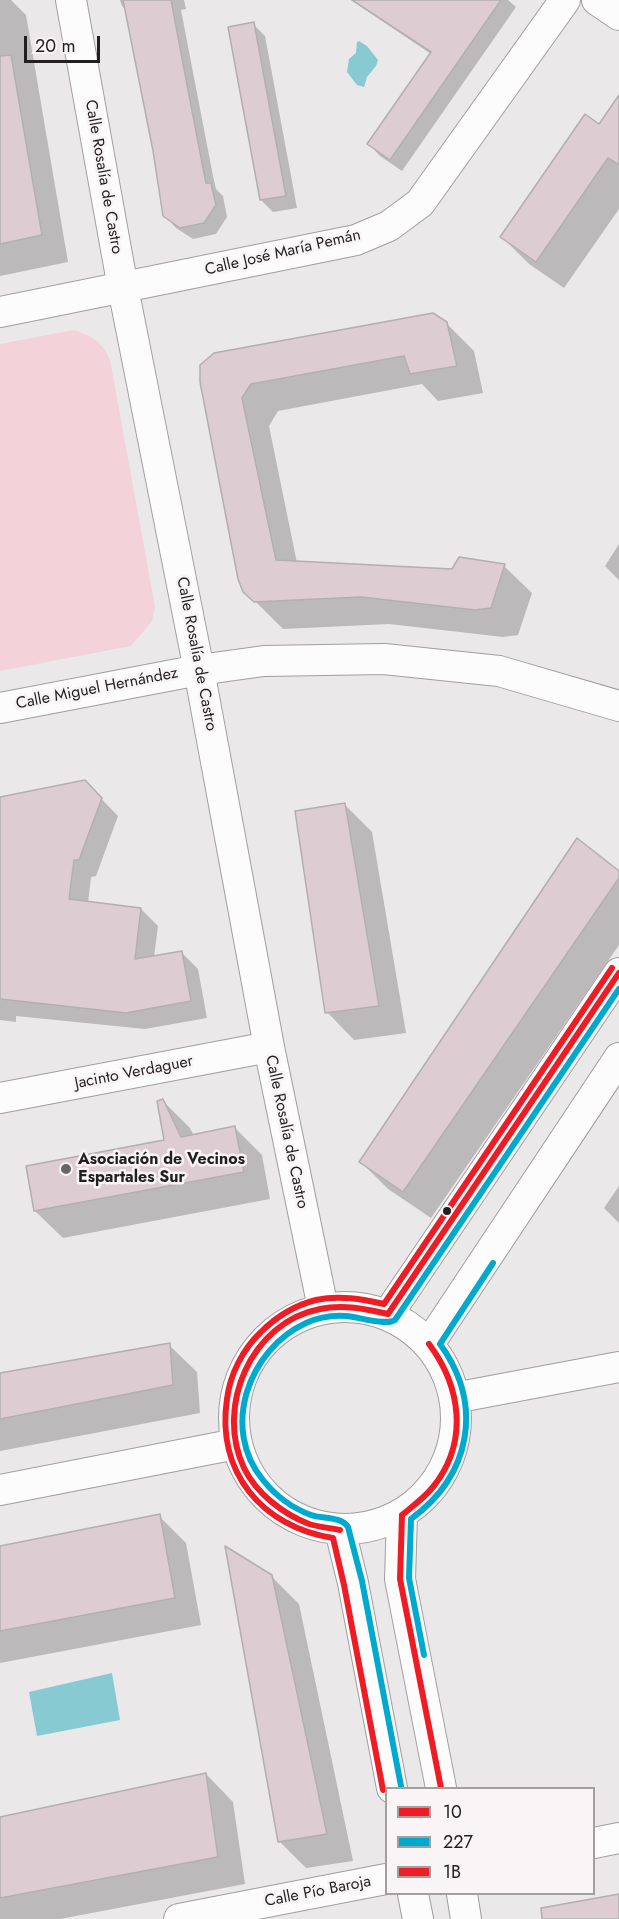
<!DOCTYPE html>
<html>
<head>
<meta charset="utf-8">
<style>
  body { margin:0 }
  #map { position:relative; width:619px; height:1919px; overflow:hidden; background:#ebe8e9; font-family:Jost,sans-serif }
  canvas { display:block }
  .legend { position:absolute; left:385px; top:1787px; width:210px; height:108px; box-sizing:border-box; background:#f9f4f5; border:2px solid #a39f9f; margin:0; padding:8px 10px; list-style:none; font-size:18px; color:#211f1f }
  .legend li { display:flex; align-items:center; gap:12px; height:30px }
  .legend b { width:30px; border:2px solid #a39f9f }
  .scale { position:absolute; left:24px; top:36px; width:76px; height:27px; box-sizing:border-box; border:3px solid #211f1f; border-top:0; padding-left:8px; font-size:18px; line-height:21px; white-space:nowrap; color:#211f1f; -webkit-text-stroke:4px #f9f4f5; paint-order:stroke }
</style>
</head>
<body>
<div id="map">
<canvas width="619" height="1919"></canvas>
<ul class="legend">
<li><b style="height:8px;background:#ee1c25"></b>10</li>
<li><b style="height:8px;background:#00a9ce"></b>227</li>
<li><b style="height:8px;background:#ee1c25"></b>1B</li>
</ul>
<div class="scale">20 m</div>
</div>
<script>
const c = document.querySelector('canvas').getContext('2d');
c.lineJoin = 'round';
function paint(path, color) { c.fillStyle = color; c.fill(path, 'evenodd'); }
function trace(path, color, width, dash) { c.strokeStyle = color; c.lineWidth = width; c.lineCap = dash ? 'butt' : 'round'; c.setLineDash(dash || []); c.stroke(path); }
function label(font, color, halo, rows, align = 'center') {
  c.font = font + ' Jost,sans-serif'; c.lineWidth = 5; c.setLineDash([]); c.textBaseline = 'middle'; c.strokeStyle = halo; c.fillStyle = color; for (const [text, x, y, turn = 0] of rows) {
    c.save(); c.translate(x, y); c.rotate((+turn || 0) * Math.PI / 180); c.textAlign = isNaN(turn) ? turn : align; if (halo) c.strokeText(text, 0, 0); c.fillText(text, 0, 0); c.restore();
  }
}
paint(new Path2D(`
  M74 330C94 337 101 341 110 360L155 607 152 621 131 646 0 671V344Z`), '#f3d2da');
paint(new Path2D(`
  M359 41 367 46 378 60 376 66 367 77 364 87 357 85 347 72 349 59 356 53 357 42Z
  M112 1673 120 1720 37 1736 29 1692Z`), '#88cad1');
paint(new Path2D(`
  M0 0H11L26 15 68 262 0 276Z
  M120 0H184L186 9 181 10 213 176 216 189 223 196 227 217 216 234 193 239 176 228 164 215 154 151 127 11 122 6Z
  M351 0H508L516 7 402 171 380 156 369 144 431 54Z
  M253 24 265 36 297 208 273 212 261 200Z
  M619 113V209L564 288 529 264 502 237 599 126Z
  M446 323 474 351 483 393 438 401 422 384 278 411 269 426 297 563 452 570 504 566 532 593 518 635 503 637 389 624 283 629 245 591 201 381Z
  M619 544V580L605 566Z
  M85 782 118 816 96 876 91 877 88 903 141 909 158 926 154 957 181 952 198 969 207 1018 145 1029 16 1016V1022L0 1020V798Z
  M345 805 372 832 406 1033 354 1040 327 1012Z
  M619 873V945L431 1218 388 1189 361 1162Z
  M163 1101 190 1128 194 1136 235 1128 262 1155 270 1199 63 1238 35 1211 166 1141Z
  M619 1186V1223L604 1208Z
  M169 1345 197 1372 200 1413 0 1451V1375Z
  M159 1516 186 1543 201 1625 0 1663V1547Z
  M271 1576 299 1604 353 1861 306 1868 279 1841Z
  M206 1774 233 1802 245 1884 60 1919H0V1818Z`), '#0003');
const building = new Path2D(`
  M123 0H171L202 163 206 183H211L216 205 204 223 180 228 163 216 153 151Z
  M352 0H501L390 160 367 144 431 52Z
  M254 22 286 196 260 200 228 27Z
  M11 55 42 235 0 244V56Z
  M619 95V165L608 158 536 262 500 237 585 114 599 124Z
  M433 313 447 322 457 366 410 374 404 356 251 384 242 398 276 560 452 569 459 557 505 564 491 608 475 610 361 597 254 602 243 592 238 579 200 382V365L214 353Z
  M85 780 102 798 79 860H74L69 899 141 908 135 959 182 951 191 1001 126 1013 0 999V797Z
  M345 803 379 1006 325 1013 295 811Z
  M577 838 619 871V878L403 1192 359 1162Z
  M163 1099 181 1137 235 1126 244 1172 34 1211 26 1166 164 1140 157 1101Z
  M170 1343 173 1385 0 1419V1373Z
  M160 1514 175 1598 0 1631V1546Z
  M225 1546 272 1575 327 1834 278 1842Z
  M206 1773 218 1857 0 1898V1817Z
  M619 1894V1919H542L541 1908Z`);
paint(building, '#ddccd1');
trace(building, '#b2afb0', 1.5);
const minor = new Path2D(`
  M71 0 123 288 199 670 269 1047 323 1308
  M597 0 619 15
  M0 312 356 240 389 226 420 203 565 0
  M0 708 199 670 264 661 384 659 499 671 619 706
  M0 1098 269 1047
  M234 1418a111 111 0 1 1 222 0a111 111 0 1 1-222 0Z
  M388 1314 619 973
  M429 1344 619 1058
  M454 1398 619 1367
  M0 1490 236 1444
  M402 1515 400 1579 441 1788
  M340 1530 353 1583 392 1788
  M594 1843 619 1838
  M413 1894 418 1919
  M462 1894 466 1919
  M179 1919 386 1879`);
trace(minor, '#a09e9f', 32);
trace(minor, '#fcfcfc', 30);
trace(new Path2D(`
  M388 1314 619 973
  M402 1515 400 1579 441 1788
  M402 1515C413 1506 424 1498 433 1487 469 1442 461 1387 429 1344
  M340 1530C330 1528 319 1527 309 1524 283 1514 256 1493 244 1468 215 1407 251 1322 320 1309 343 1304 366 1309 388 1314`), '#ee1c25', 6);
trace(new Path2D(`
  M424 1655 409 1578 411 1519C471 1475 484 1405 440 1344L493 1263
  M401 1786 362 1581 348 1527C341 1516 322 1519 311 1515 292 1508 275 1495 263 1480 220 1428 249 1349 306 1323 319 1317 332 1315 346 1316 359 1317 386 1326 395 1320L619 989`), '#00a9ce', 6);
trace(new Path2D(`
  M383 1790 344 1585 333 1538C262 1527 216 1472 227 1399 230 1374 243 1349 261 1332 276 1317 296 1305 316 1300 339 1295 362 1299 384 1304L612 968`), '#ee1c25', 6);
for (const [x, y, r, color] of [
  [66,1169,6,"#686566"],
  [447,1211,5,"#211f1f"]
]) { const dot = new Path2D(); dot.arc(x, y, r, 0, 2 * Math.PI); c.fillStyle = color; c.fill(dot); trace(dot, '#f9f4f5', 2); }
label('16px', '#211f1f', '#f9f4f5', [
  ["Calle Rosalía de Castro",103,177,80],
  ["Calle José María Pemán",283,253,-13],
  ["Calle Rosalía de Castro",196,654,79],
  ["Calle Miguel Hernández",97,689,-11],
  ["Jacinto Verdaguer",134,1073,-11],
  ["Calle Rosalía de Castro",286,1132,78],
  ["Calle Pío Baroja",318,1892,-11]
]);
label('bold 16px', '#211f1f', '#f9f4f5', [
  ["Asociación de Vecinos",78,1160],
  ["Espartales Sur",78,1178]
], 'left');
</script>
</body>
</html>
